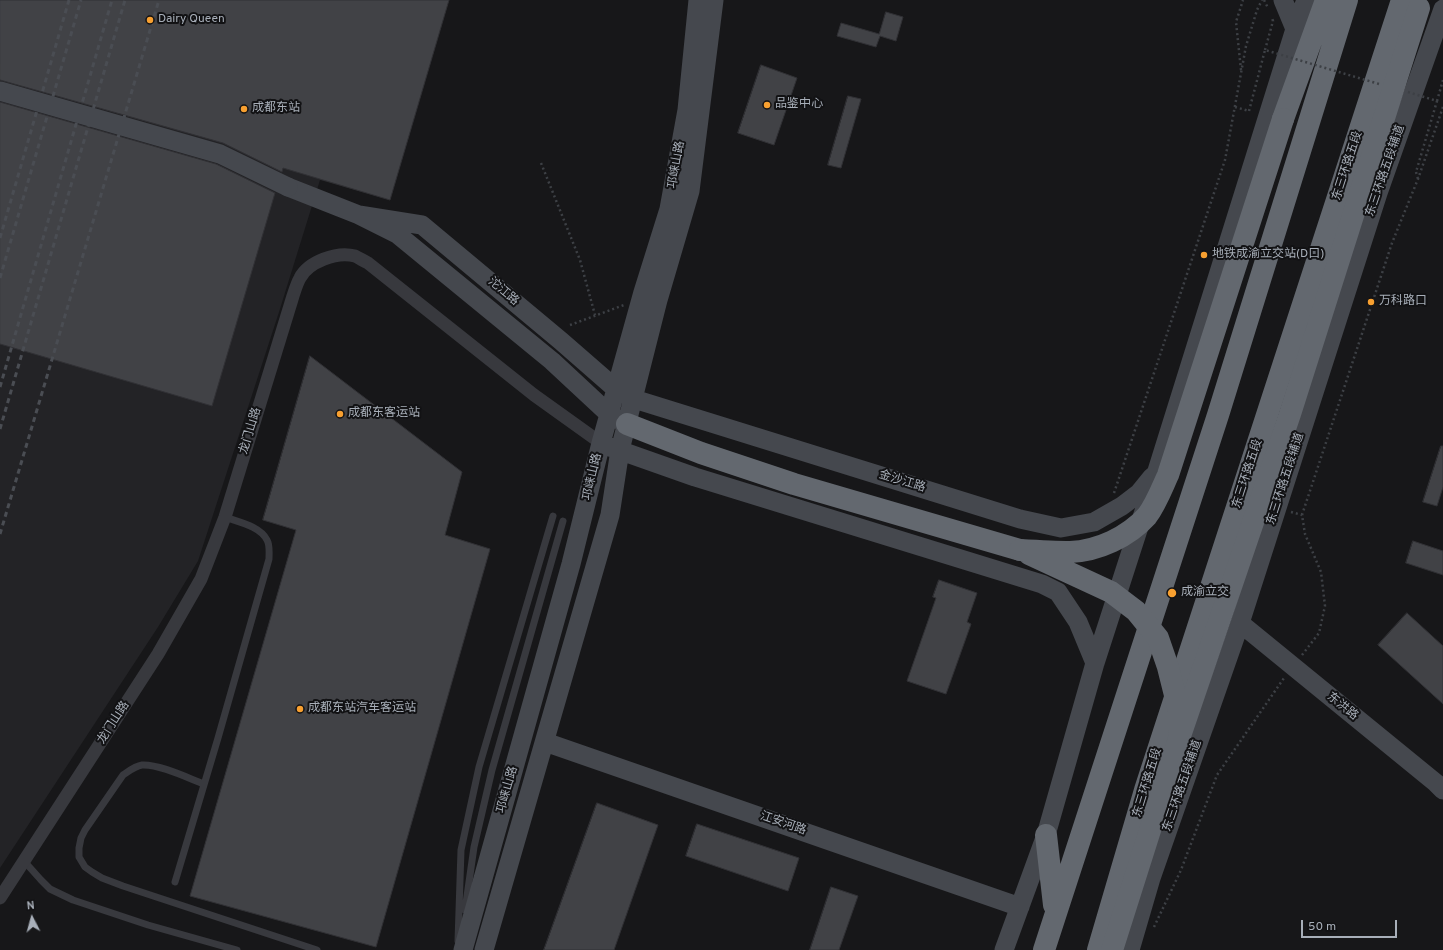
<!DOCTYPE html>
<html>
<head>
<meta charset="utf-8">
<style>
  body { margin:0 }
  #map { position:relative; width:1443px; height:950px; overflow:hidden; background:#171719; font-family:Overpass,sans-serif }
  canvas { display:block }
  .north { position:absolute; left:12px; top:898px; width:40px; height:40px; -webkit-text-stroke:3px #121214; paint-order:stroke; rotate:354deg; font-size:11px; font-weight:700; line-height:16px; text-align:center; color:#a8afb9 }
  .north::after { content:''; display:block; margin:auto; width:14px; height:18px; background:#a8afb9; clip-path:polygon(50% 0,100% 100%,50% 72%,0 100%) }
  .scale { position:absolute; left:1301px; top:920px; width:96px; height:18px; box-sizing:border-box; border:2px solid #a8afb9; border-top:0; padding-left:5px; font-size:12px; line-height:14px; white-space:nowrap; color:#a8afb9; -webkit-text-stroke:3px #121214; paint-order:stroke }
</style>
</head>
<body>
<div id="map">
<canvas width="1443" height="950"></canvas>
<div class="north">N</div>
<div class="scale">50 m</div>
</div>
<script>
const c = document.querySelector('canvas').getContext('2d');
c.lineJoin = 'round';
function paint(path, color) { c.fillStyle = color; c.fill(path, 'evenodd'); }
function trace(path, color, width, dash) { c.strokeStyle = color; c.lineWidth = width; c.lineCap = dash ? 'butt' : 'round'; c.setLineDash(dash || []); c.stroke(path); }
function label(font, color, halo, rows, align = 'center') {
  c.font = font + ' Overpass,"Noto Sans SC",sans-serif'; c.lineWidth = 4; c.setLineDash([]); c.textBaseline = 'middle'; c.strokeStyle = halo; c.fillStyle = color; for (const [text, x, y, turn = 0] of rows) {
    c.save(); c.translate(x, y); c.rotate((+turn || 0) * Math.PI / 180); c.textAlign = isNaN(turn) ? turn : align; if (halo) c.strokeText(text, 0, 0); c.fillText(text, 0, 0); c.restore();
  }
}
paint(new Path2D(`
  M0 0H449L390 200 320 180 279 312 198 561 158 627 0 868Z`), '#232326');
const building = new Path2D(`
  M0 0H449L390 200 283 168 282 172 223 143 0 80Z
  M886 12 903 17 896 41 880 36 876 47 837 36 841 23 879 34Z
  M761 65 797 78 774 145 738 133Z
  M848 96 861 99 841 168 828 165Z
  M0 102 216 164 275 193 212 406 0 344Z
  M310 356 462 472 445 535 490 549 376 947 190 896 296 530 263 520Z
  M1441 446H1443V487L1437 506 1423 502Z
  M1413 541 1443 551V575L1406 563Z
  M939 580 977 593 967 622 971 624 946 694 907 681 936 598 933 597Z
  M1407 613 1443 646V704L1378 645Z
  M597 803 658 825 614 950H544Z
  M697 824 799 858 788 891 686 856Z
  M831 887 858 896 839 950H810Z`);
paint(building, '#414246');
trace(building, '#313135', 1);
trace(new Path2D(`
  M1264 0 1268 8
  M1265 50 1273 21 1272 18
  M1241 70 1236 22 1243 0
  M1437 101 1443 80
  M1235 107 1249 111
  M541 163 580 260 595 315
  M1416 172 1418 179
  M570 325 624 305
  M1114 493 1225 160 1246 46 1257 10 1262 0
  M1291 512 1302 515
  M1302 655 1319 633 1325 606 1321 572 1305 534 1302 515 1392 243 1418 179 1443 107
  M1154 927 1181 870 1217 775 1284 678`), '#3d4045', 2.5, [2, 3]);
trace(new Path2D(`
  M204 784C188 778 159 764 142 765 135 766 129 771 123 775L85 830 81 838 79 848V857L85 867 92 872 102 878 123 886 317 950
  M24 861 41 880 50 889 73 900 148 925 237 950
  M175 882 218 738 269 559C269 553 270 545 267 540 260 526 238 522 225 517
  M465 910 474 847 492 770 563 521
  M458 941 461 850 479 767 553 516`), '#38393e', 7);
trace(new Path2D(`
  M0 898 158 654 201 579 225 517 293 296C295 290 297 283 300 278 308 262 337 251 355 256 359 258 364 261 368 263L534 395 601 443`), '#38393e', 13);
trace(new Path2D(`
  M1283 0 1295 29
  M288 187 359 215 397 234 552 361 609 414 619 420
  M359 215 422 225 561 341 616 389 634 399 1020 519 1061 528 1094 522 1122 506 1139 493 1152 477
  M610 447 695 477 1042 584 1058 592 1078 622 1095 663
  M1240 623 1436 783 1443 790
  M545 742 1020 907
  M463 950 571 564 601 443 643 292 669 209 687 110 698 0
  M484 950 610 515 620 450 658 300 690 191 714 0
  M1004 950 1046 835 1095 663 1157 471 1295 29 1306 0
  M1130 950 1151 878 1240 623 1378 193 1443 9`), '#45484e', 19);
trace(new Path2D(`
  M1283 119 1326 0
  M627 424 701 453 794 484 1020 550
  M1046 835 1054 905
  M1044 950 1218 415 1347 0
  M1098 950 1145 790 1402 0`), '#63686f', 22);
trace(new Path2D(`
  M0 238 69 0
  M0 278 81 0
  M0 387 112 0
  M0 429 125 0
  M0 534 159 0`), '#4a4d53', 3, [5, 4]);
trace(new Path2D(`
  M1408 92 1437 101 1416 172
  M1249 111 1265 50 1379 84`), '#3d4045', 2.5, [2, 3]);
trace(new Path2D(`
  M0 91 220 154 288 187`), '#45484e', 19);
trace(new Path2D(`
  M1020 550C1037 551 1054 552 1070 552 1098 551 1128 537 1147 516 1156 504 1162 488 1168 475L1283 119
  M1029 554 1111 592 1136 611 1158 638 1168 667 1179 711V730
  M1112 950 1179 739 1290 414 1419 8`), '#63686f', 22);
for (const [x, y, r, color] of [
  [150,20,4,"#f8a030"],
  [767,105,4,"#f8a030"],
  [244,109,4,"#f8a030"],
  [1204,255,4,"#f8a030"],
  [1371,302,4,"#f8a030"],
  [340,414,4,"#f8a030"],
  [1172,593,5,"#f8a030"],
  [300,709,4,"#f8a030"]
]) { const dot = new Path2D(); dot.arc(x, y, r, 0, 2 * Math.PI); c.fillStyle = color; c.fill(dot); trace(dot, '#121214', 1.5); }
label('12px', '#a8afb9', '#121214', [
  ["Dairy Queen",158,20],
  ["品鉴中心",775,105],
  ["成都东站",252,109],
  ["地铁成渝立交站(D口)",1212,255],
  ["万科路口",1379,302],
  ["成都东客运站",348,414],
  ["成渝立交",1181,593],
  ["成都东站汽车客运站",308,709]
], 'left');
label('12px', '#a8afb9', '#121214', [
  ["邛崃山路",677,165,-80],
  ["东三环路五段",1348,166,-72],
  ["东三环路五段辅道",1386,171,-71],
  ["沱江路",503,292,40],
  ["龙门山路",251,431,-73],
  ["东三环路五段",1248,474,-72],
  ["邛崃山路",593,477,-77],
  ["东三环路五段辅道",1286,479,-72],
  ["金沙江路",902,482,17],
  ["东洪路",1342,707,39],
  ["龙门山路",114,723,-57],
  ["东三环路五段",1148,783,-73],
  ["东三环路五段辅道",1183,786,-71],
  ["邛崃山路",508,790,-74],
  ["江安河路",783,824,19]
]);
</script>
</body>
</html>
